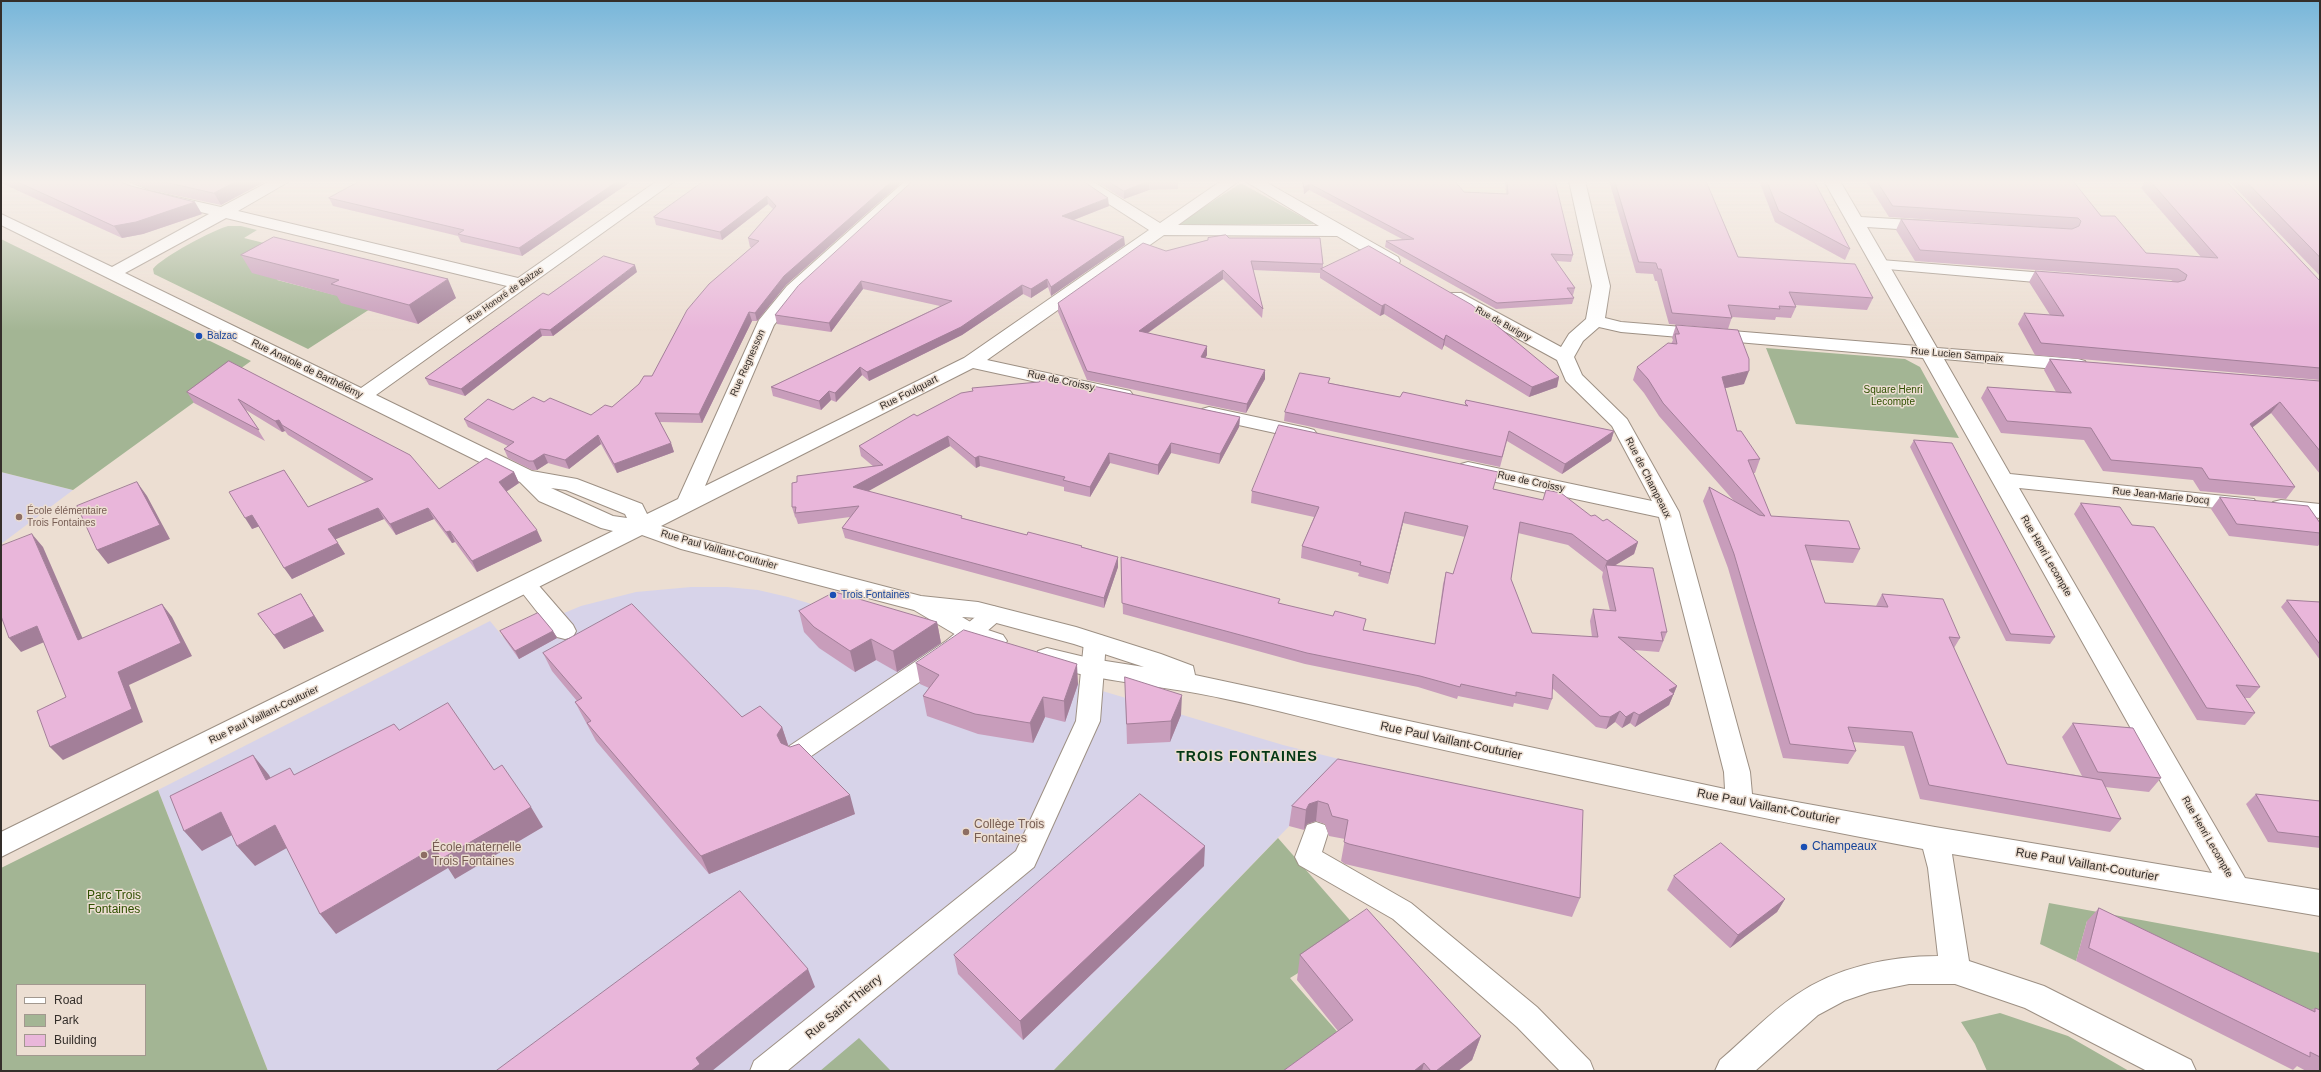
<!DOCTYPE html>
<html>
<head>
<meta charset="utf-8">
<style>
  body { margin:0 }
  #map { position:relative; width:2321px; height:1072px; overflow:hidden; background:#ecded2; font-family:Helvetica,sans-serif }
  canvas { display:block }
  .frame { position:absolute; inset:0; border:2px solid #342e2a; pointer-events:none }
  .legend { position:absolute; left:16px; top:984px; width:130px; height:72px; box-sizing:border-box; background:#ecded2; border:1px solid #a2988f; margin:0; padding:5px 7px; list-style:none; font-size:12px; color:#342e2a }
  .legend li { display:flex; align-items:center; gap:8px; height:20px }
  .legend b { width:20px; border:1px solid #a2988f }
</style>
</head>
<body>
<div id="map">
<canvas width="2321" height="1072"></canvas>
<div class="frame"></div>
<ul class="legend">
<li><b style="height:5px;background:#fff"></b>Road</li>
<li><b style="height:11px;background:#a3b594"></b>Park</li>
<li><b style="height:11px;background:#e9b6da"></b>Building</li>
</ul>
</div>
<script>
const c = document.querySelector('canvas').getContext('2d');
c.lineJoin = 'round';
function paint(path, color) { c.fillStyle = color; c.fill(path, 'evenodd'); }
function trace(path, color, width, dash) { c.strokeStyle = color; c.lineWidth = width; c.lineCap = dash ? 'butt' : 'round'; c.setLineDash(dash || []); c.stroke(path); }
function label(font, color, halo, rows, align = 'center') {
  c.font = font + ' Helvetica,sans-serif'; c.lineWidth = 3; c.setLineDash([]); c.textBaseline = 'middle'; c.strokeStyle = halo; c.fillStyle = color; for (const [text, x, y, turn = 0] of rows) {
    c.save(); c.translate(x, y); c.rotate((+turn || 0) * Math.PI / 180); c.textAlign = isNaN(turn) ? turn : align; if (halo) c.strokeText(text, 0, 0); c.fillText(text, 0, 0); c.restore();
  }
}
paint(new Path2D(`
  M1 472 73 490 1 544Z
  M691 587H727L758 590 788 597 1283 745 1351 762 1053 1071H268L158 790 490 621 504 638 581 606 636 592Z`), '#d7d3e9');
paint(new Path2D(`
  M1241 183 1315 224 1176 225Z
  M228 226H241L257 230 244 238 292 250 277 280 335 295 412 282 308 349 154 274 153 269C162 257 213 230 228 226Z
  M1 239 11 244 251 361 73 490 1 472Z
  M1766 348 1905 359 1920 367 1959 438 1796 424Z
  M158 790 268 1071H1V868ZM17 985H145V1055H17Z
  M1278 838 1362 934 1290 978 1348 1044 1311 1071H1053Z
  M2049 903 2320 953V1031L2087 921 2076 961 2040 944Z
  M2000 1013 2068 1036 2129 1071H1987L1975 1044 1961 1022Z
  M859 1038 891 1071H820Z`), '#a3b594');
const service = new Path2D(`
  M1881 260 2058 274 2064 276 2066 279 2064 282 2058 284 1876 268 1873 265 1876 262Z
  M527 578 534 580 573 625 576 631 573 637 565 639 557 637 520 590 517 585 520 580Z
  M993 606 1001 609 1004 614 1001 619 962 653 804 761 796 764 788 761 784 754 788 747 946 641 985 609Z
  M1095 634 1103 636 1106 642 1100 721 1034 867 787 1071H750L754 1061 1016 851 1076 721 1084 642 1087 636Z
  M1316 822 1325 825 1328 833 1322 852 1411 903 1537 1007 1590 1061 1594 1071H1560L1517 1027 1393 919 1299 865 1295 857 1307 825Z`);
const minor = new Path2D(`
  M104 181H126L150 191 221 207 270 181H290L238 211 518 278 657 181H675L376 395 532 471 577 479 642 504 647 514 678 499 759 320 787 286 905 181H922L799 294 774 325 705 486 964 358 1149 230 1073 181H1092L1160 223 1221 181H1239L1178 225 1319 226 1245 181H1264L1398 257 1400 261 1398 265H1386L1337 236 1164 235 987 360 1130 391 1133 395 1130 399 1123 401 973 368 661 526 687 535 921 596 978 602 1076 627 1161 654 1193 666 1195 675 1725 789 1724 772 1659 517 1468 476 1461 474 1458 469 1461 464 1468 462 1652 501 1612 426 1566 381 1557 360 1449 301 1446 297 1449 293H1461L1561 347 1569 334 1586 319 1592 286 1569 181H1585L1610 286 1605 318 1621 322 1917 346 1824 181H1840L1861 217 1928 221 1934 223 1936 226 1934 229 1928 231 1867 227 1937 348 2078 359 2085 361 2087 365 2085 369 2078 371 1944 359 2010 474 2254 499 2257 504 2254 509 2246 511 2019 488 2245 878 2320 890V916L1952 854 1969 961 2044 986 2191 1060 2196 1071H2147L2025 1008 1955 984H1909L1870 992 1844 1001 1818 1015 1755 1071H1715L1720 1060C1745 1039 1769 1013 1796 995 1837 967 1890 956 1938 956L1928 868 1923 849C1742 815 1561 776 1381 736 1327 724 1275 709 1221 698 1161 685 1098 682 1038 663L1035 657 1038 651 1047 648 1093 659 1144 667 1074 644 978 618 962 617 979 627 1003 635 1007 641 1003 647 995 650 963 639 914 610 681 549 642 535 1 857V832L613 531 601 528 539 501 520 482 1 225V214L112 267 209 214 139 197 107 184ZM226 218 507 286 361 388 125 273ZM1599 327 1621 332 1923 358 2212 873 1935 827 1752 794 1750 772 1679 512 1627 419 1582 375 1574 357 1583 341ZM551 488 566 490 625 514 627 518 613 516Z
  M1209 407 1307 428 1314 430 1317 434 1314 438 1307 440 1202 417 1199 413 1202 409Z
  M2281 500 2320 504V518L2273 512 2270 507 2273 502Z`);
trace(service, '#9d9084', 2);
trace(minor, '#9d9084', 2);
paint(service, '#fff');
paint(minor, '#fff');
paint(new Path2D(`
  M1 181H118L202 214 143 234 122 238 1 183Z
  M130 181H266L221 205 150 190Z
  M360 181H628L629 183 522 256 461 242 458 236 333 206 329 198Z
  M704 181H903L786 285 757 321H752L702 423 660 422 671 443 674 452 617 473 601 444 569 469 548 463 537 470H532L508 458 504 449 508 446 468 427 464 419 513 410 544 402 591 415 612 407 652 376 752 247H750L748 238 773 209 768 204 722 240 656 225 654 217Z
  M913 181 1109 206 1074 220 1125 245 1051 296 1048 287 1031 298 1023 294 962 335 869 381 862 375 836 402 831 400 821 410 773 396 771 387 940 306 863 289 831 332 777 324 775 315Z
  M1095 181H1178V189L1149 190 1124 199Z
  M1302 181H1455L1464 192 1506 194 1505 181H1555L1573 255 1571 262 1556 261 1575 288 1573 295H1572L1574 298 1572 304 1496 309 1385 247 1386 241 1402 239 1309 190 1304 194Z
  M1609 181H1706L1738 257 1873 298 1867 310 1795 305 1796 307 1791 318 1776 317 1775 320 1732 317 1728 329 1669 324 1657 281H1655L1653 274 1636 273Z
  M1759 181H1814L1850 249 1845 260 1775 222Z
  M1866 181H2073L2101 216 2146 253 2201 257 2141 188 2145 181H2226L2320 281V380L2035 355 2018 324 2024 313 2050 315 2029 282 2035 271 2174 282 2171 280 1915 261 1896 230 1901 219 2072 229 1889 217Z
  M2229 181H2320V276Z
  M1229 238 1323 264V268L1559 377 1557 387 1529 397 1444 345 1442 350 1384 314 1380 316 1320 278V273L1253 270 1263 309 1262 318 1223 279 1148 333 1207 355 1205 358 1265 379 1246 413 1087 380 1058 312V303L1166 251Z
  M241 255 456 298 418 324 341 303 337 296 252 273Z
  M637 272 553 336H542L465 396 429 385 425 378 548 295Z
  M1676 325 1744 384 1725 388 1737 431 1760 459 1755 473H1753L1771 516 1860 549 1853 563 1810 560 1825 603 1876 606 1882 594 1960 638 1954 648 2007 764 2082 776 2062 737 2073 723 2161 778 2149 792 2105 787 2121 819 2110 832 1920 799 1904 746 1853 742 1856 751 1848 764 1783 758 1728 568 1703 501 1709 487 1734 501 1659 416 1644 393 1633 380 1637 367 1671 344 1673 340 1672 338Z
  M2050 359 2320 381V474L2271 413 2252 428 2295 487 2286 499 2200 491 2193 480 2103 471 2084 440 2001 433 1981 398 1987 387 2056 392 2044 370Z
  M229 361 439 489 514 472 519 483 506 492 542 541 477 572 455 542 452 543 434 519 396 535 384 519 335 539 345 554 292 579 259 526 252 529 284 470 308 507 366 482 288 435 285 431 282 432 246 410 265 441 194 403 187 392Z
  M1330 383 1400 397 1465 405 1466 400 1614 431 1611 441 1562 474 1507 441 1500 467 1284 421 1285 412Z
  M1093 386 1240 417 1239 427 1219 464 1171 453 1158 475 1110 463 1090 497 1064 491V487L980 466 976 468 950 446 867 491 962 518 1027 535 1082 546V547L1118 557V567L1104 608 845 538 842 528 850 517 798 524 796 518 795 517 792 507 874 467 861 456 859 446 917 416 1094 390Z
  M1914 440 2055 637 2050 644 2006 641 1910 447Z
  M1494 489 1591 516 1603 521 1638 542 1634 554 1614 566 1667 632 1659 652 1634 650 1677 686 1669 705 1635 727 1630 723 1622 728 1615 722 1606 729 1596 727 1552 688V699L1548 710 1514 703 1513 707 1458 696 1457 699 1418 687 1305 664 1123 614 1121 557 1279 603 1364 630 1435 644 1443 584 1446 572 1453 574 1465 537 1403 523 1388 584 1358 576 1359 573 1301 558 1302 546 1314 517 1251 503 1252 491ZM1518 533 1568 545 1603 572 1602 577 1610 611 1593 609 1590 621 1592 637 1532 633 1511 579Z
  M2220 497 2320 523V543L2318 546 2229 536 2211 509Z
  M2081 503 2132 525 2260 687 2250 698H2245L2255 713 2245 725 2197 720 2074 514Z
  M301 594 324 631 284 649 258 614Z
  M2287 600 2320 602V660L2281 607Z
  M799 611 937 622 941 643 897 672 876 660 855 672 819 648 804 632Z
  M500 631H553L557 638 519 659 504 638Z
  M543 653 742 717 782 727 788 745 787 746 855 814 709 874 596 741 575 702 577 701 552 671Z
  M916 663 1078 684 1065 722 1045 717 1033 743 978 734 927 716 923 696 929 688 920 684Z
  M1125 677 1181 715 1170 742 1127 744Z
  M1338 759 1580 898 1572 917 1345 864 1341 861 1345 839 1329 836 1325 824 1316 821 1307 824 1304 830 1289 826 1292 806Z
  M2256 794 2320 801V848L2268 842 2246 804Z
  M1204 866 1023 1040 958 974 954 955Z
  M1674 876 1785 899 1777 912 1730 948 1667 890Z
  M2099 908 2311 1010 2315 1008 2320 1010V1071H2306L2297 1066 2293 1070 2076 961 2087 921Z
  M1300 955 1481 1036 1472 1060 1458 1071H1283L1338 1031 1297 980Z`), '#c89dbb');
paint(new Path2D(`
  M237 181H266L221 205 214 193Z
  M618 181H628L629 183 522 256 519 248Z
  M892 181H903L786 285 757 321 755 313 784 276Z
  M1149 181V190L1124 199V191Z
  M1310 184 1309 190 1304 194V187Z
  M767 196 768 204 722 240 720 232Z
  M1108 198 1109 206 1063 224 1062 216Z
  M195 202 202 214 143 234 122 238 114 226Z
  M1124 237 1125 245 1051 296V287Z
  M635 265 637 272 553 336 550 330Z
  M1223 270V279L1139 339V331Z
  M448 279 456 298 418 324 409 305Z
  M1047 279 1048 287 1031 298V289Z
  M861 281 863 289 831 332 829 323Z
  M1022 285 1023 294 962 335 869 381 867 372Z
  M1385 304 1384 314 1380 316 1382 306Z
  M749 312 752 321 702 423 699 414Z
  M540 329 542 336 465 396 461 389Z
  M1446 335 1444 345 1442 350 1444 340Z
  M1207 346V355L1201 366V357Z
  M860 367 862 375 836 402 835 393Z
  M1265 370V379L1246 413 1247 404Z
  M1749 371 1744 384 1717 390 1722 377Z
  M1559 377 1557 387 1529 397 1532 387Z
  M829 391 831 400 821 410 819 401Z
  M2280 402 2271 413 2241 436 2250 424Z
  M1240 417 1239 427 1219 464 1220 454Z
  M279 420 285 431 282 432 275 421Z
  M1614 431 1611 441 1562 474 1565 464Z
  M598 435 601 444 569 469 565 460Z
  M948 436 950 446 856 498 853 487Z
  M671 443 674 452 617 473 614 464Z
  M1171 443V453L1158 475V465Z
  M1109 453 1110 463 1090 497V487Z
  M544 454 548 463 537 470 533 461Z
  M979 456 980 466 976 468 975 458Z
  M514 472 519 483 504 493 499 482Z
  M137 482 147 496 170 539 108 564 97 550Z
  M378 508 384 519 334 540 328 529Z
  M428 508 434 519 396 535 390 524Z
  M1405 512 1403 523 1388 584 1390 573Z
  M252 515 260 526 252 529 245 518Z
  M537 530 542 541 477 572 472 561Z
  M450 531 455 542 452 543 446 532Z
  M32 534 43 547 89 653 78 640Z
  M1638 542 1634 554 1607 570 1606 565 1603 572 1607 561Z
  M338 543 345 554 292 579 284 568Z
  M1118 557V567L1104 608V598Z
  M301 594 324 631 284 649 274 635Z
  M162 604 172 617 192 656 129 685 143 722 63 760 50 747 118 672Z
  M937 622 941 643 897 672 893 651Z
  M37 626 49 640 21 652 9 638Z
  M553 631 557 638 519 659 515 651Z
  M871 639 876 660 855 672 850 651Z
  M1077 664 1078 684 1065 722 1064 701Z
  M1677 686 1669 705 1635 727 1639 715 1669 690Z
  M1182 695 1181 715 1170 742 1171 721Z
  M1043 697 1045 717 1033 743 1030 723Z
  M1620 711 1615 722 1606 729 1610 717Z
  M1634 712 1630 723 1622 728 1626 717Z
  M782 727 788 745 783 753 777 735Z
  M253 755 269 775 282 800 266 780Z
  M850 795 855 814 709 874 701 856Z
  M1318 801 1316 821 1307 824 1304 830 1306 810 1309 804Z
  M531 807 543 827 455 879 448 868 336 934 320 914 435 847Z
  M221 812 238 832 202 851 184 831Z
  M275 825 292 845 255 866 237 846Z
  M1205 846 1204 866 1023 1040 1020 1021Z
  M1785 899 1777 912 1730 948 1738 935Z
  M808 969 815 987 712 1071H691L696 1058Z
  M1481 1036 1472 1060 1458 1071H1436Z
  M1424 1063 1422 1071H1414Z`), '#a37f99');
const building = new Path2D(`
  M16 181H118L131 186 195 202 136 222 114 226Z
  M160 181H237L214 193Z
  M360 181H618L519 248 458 234 464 230 329 198Z
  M704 181H892L784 276 755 313 749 312 699 414 655 413 671 443 614 464 598 435 565 460 544 454 533 461H529L504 449 514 442 464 419 488 399 513 410 533 397 544 402 550 398 591 415 605 405 612 407 639 384 644 376H652L687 310 709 284 759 241 748 238 776 206 767 196 720 232 654 217Z
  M913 181H1083L1108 198 1062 216 1124 237 1051 287 1047 279 1031 289 1022 285 961 327 867 372 860 367 835 393 829 391 819 401 771 387 952 301 861 281 829 323 775 315 798 286Z
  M1108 181H1178H1149L1124 191Z
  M1303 181H1455L1464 192 1508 194 1507 181H1555L1573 255 1551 254 1575 288H1567L1574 298 1497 303 1386 241 1414 239 1310 184 1304 187Z
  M1615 181H1706L1738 257 1855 264 1873 298 1789 292 1796 307 1779 306 1780 309 1728 305 1732 318 1672 313 1661 269H1658L1656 263 1639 262Z
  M1767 181H1814L1850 249 1779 211Z
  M1877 181H2073L2101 216H2115L2146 253 2218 258 2150 181H2226L2320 281V368L2041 343 2024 313 2064 316 2035 271 2178 282 2185 280 2187 275 2178 269 1920 250 1901 219 2072 229 2079 226 2081 221 2078 218 1893 206Z
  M2246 181H2320V257Z
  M1226 235 1229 238H1320L1323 264 1251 261 1263 309 1223 270 1139 331 1207 346 1201 357 1265 370 1247 404 1087 371 1058 303 1143 243 1166 251 1208 240V238Z
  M274 237 448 279 409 305 331 284 339 280 241 255Z
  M1369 246 1472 305 1559 377 1532 387 1446 335 1444 340 1385 304 1382 306 1321 269Z
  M604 256 635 265 550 330 540 329 461 389 425 378 543 293 548 295Z
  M1676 325 1738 330 1749 359V371L1722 377 1737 431H1741L1760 459 1748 460 1771 516 1849 521 1860 549 1805 545 1825 603 1888 607 1882 594 1943 599 1960 638 1949 637 2007 764 2102 780 2121 819 1929 785 1912 732 1848 727 1856 751 1790 744 1734 554 1709 487 1759 515 1765 516 1663 403 1648 379 1637 367 1668 343 1677 344 1675 334H1679Z
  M2050 359 2320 381V451L2280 402 2250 424 2295 487 2209 479 2202 468 2111 460 2091 428 2007 421 1987 387 2071 393Z
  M229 361 410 455 439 489 486 458 514 472 499 482 537 530 472 561 450 531 446 532 428 508 390 524 378 508 328 529 338 543 284 568 252 515 245 518 229 492 284 470 308 507 373 479 282 425 279 420 275 421 238 399 259 430 187 392Z
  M1300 373 1330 378 1328 383 1338 385 1400 397 1403 392 1468 406 1465 403 1466 400 1614 431 1565 464 1509 431 1502 457 1285 412Z
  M1042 378 1095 390 1093 386 1240 417 1220 454 1171 443 1158 465 1109 453 1090 487 1063 480 1065 477 979 456 975 458 948 436 853 487 962 516 961 518 1027 535 1028 532 1082 546 1081 547 1118 557 1104 598 842 528 859 506 795 513 796 507H792V483L797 482V476L883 465 859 446 914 414 917 416 961 393 973 391 972 388 1039 382Z
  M1279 425 1498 472 1493 489 1543 500 1546 490 1561 493 1591 516 1595 515 1603 521 1607 519 1638 542 1607 561 1572 534 1520 522 1511 579 1532 633 1598 637 1593 609 1616 611 1606 565 1653 568 1667 632H1661L1663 641 1618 637 1677 686 1669 690 1674 694 1639 715 1634 712 1626 717 1620 711 1610 717 1600 716 1553 674 1552 699 1516 692V696L1461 684 1460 687 1420 676 1307 653 1122 603 1121 557 1280 599 1278 603 1333 616 1335 611 1366 619 1363 630 1435 644 1446 572 1453 574 1468 526 1405 512 1390 573 1360 565 1361 562 1302 546 1319 507 1252 491Z
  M1914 440 1952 443 2055 637 2011 634Z
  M137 482 160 525 97 550 77 506Z
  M2220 497 2308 506 2320 523V533L2237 524Z
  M2081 503 2120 507 2132 525 2154 527 2260 687 2236 685 2255 713 2207 708Z
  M32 534 78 640 162 604 181 643 118 672 132 709 50 747 37 711 66 697 37 626 9 638 1 616V546Z
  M835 592 937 622 893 651 871 639 850 651 814 627 799 611Z
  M301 594 314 616 274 635 258 614Z
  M2287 600 2320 602V644Z
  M632 604 742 717 760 706 782 727 777 735 781 743 790 747 799 744 850 795 701 856 587 723 591 721 575 702 582 698 543 653Z
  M538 613 553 631 515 651 500 631Z
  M964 630 1077 664 1064 701 1043 697 1030 723 975 714 923 696 939 675 916 663Z
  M1125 677 1182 695 1171 721 1127 724Z
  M448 703 494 770 502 765 531 807 441 859 435 847 320 914 275 825 237 846 221 812 184 831 170 796 253 755 266 780 290 768 294 775 394 724 399 730Z
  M2073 723 2133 728 2161 778 2098 772Z
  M1338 759 1583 810 1580 898 1349 844 1344 842 1348 820 1332 816 1328 804 1318 801 1309 804 1306 810 1292 806Z
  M1140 794 1205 846 1020 1021 954 955Z
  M2256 794 2320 801V837L2278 832Z
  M1721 843 1785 899 1738 935 1674 876Z
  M740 891 808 969 696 1058 700 1064 691 1071H496Z
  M2099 908 2315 1012V1008L2320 1010V1057L2310 1052V1057L2089 948Z
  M1367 909 1481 1036 1436 1071H1431L1424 1063 1414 1071H1283L1353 1020 1300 955Z`);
paint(building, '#e9b6da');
trace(building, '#a37f99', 1);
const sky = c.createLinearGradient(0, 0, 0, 331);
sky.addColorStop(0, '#77b6da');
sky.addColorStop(0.55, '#f6f0eb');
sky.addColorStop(1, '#f6f0eb00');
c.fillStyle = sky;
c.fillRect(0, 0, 2321, 331);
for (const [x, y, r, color] of [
  [199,336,4,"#1a4fb4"],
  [19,517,4,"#8d6e63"],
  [833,595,4,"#1a4fb4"],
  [966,832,4,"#8d6e63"],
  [1804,847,4,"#1a4fb4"],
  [424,855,4,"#8d6e63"]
]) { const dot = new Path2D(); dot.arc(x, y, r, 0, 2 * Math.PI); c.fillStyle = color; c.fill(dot); trace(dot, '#ecded2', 1.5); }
label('9px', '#342e2a', '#ecded2', [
  ["Rue Honoré de Balzac",505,295,-35],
  ["Rue de Burigny",1503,324,29]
]);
label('10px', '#164399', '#ecded2', [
  ["Balzac",207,336],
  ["Trois Fontaines",841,595]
], 'left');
label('10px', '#342e2a', '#ecded2', [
  ["Rue Lucien Sampaix",1957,355,5],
  ["Rue Regnesson",748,363,-66],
  ["Rue Anatole de Barthélémy",307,369,26],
  ["Rue de Croissy",1061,381,12],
  ["Rue Foulquart",909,393,-27],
  ["Rue de Champeaux",1648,478,63],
  ["Rue de Croissy",1531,482,12],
  ["Rue Jean-Marie Docq",2161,496,6],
  ["Rue Paul Vaillant-Couturier",719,550,16],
  ["Rue Henri Lecompte",2046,556,60],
  ["Rue Paul Vaillant-Couturier",264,715,-26],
  ["Rue Henri Lecompte",2207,837,60]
]);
label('10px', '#2f4f00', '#ecded2', [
  ["Square Henri",1893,390],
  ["Lecompte",1893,402]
]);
label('10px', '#785e54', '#ecded2', [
  ["École élémentaire",27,511],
  ["Trois Fontaines",27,523]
], 'left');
label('12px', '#342e2a', '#ecded2', [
  ["Rue Paul Vaillant-Couturier",1451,741,12],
  ["Rue Paul Vaillant-Couturier",1768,807,11],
  ["Rue Paul Vaillant-Couturier",2087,865,10],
  ["Rue Saint-Thierry",844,1007,-39]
]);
label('12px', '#785e54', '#ecded2', [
  ["Collège Trois",974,825],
  ["Fontaines",974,839],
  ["École maternelle",432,848],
  ["Trois Fontaines",432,862]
], 'left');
label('12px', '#164399', '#ecded2', [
  ["Champeaux",1812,847]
], 'left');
label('12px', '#2f4f00', '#ecded2', [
  ["Parc Trois",114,896],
  ["Fontaines",114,910]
]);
c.letterSpacing = '1px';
label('bold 14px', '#043815', '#ecded2', [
  ["TROIS FONTAINES",1247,757]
]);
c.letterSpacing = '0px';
</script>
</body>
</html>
